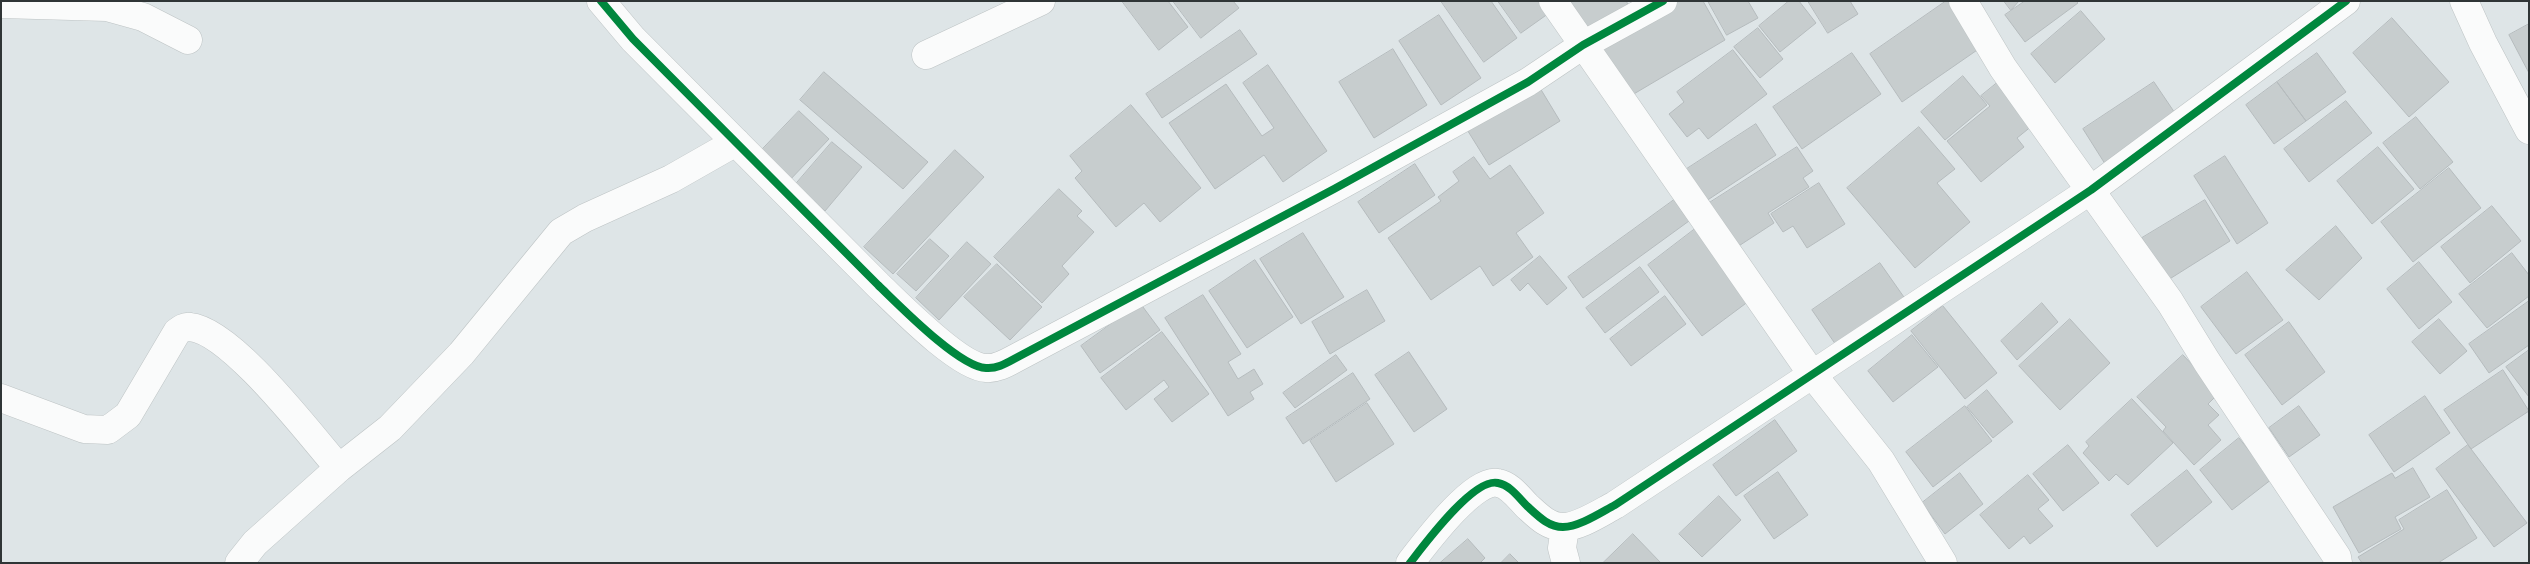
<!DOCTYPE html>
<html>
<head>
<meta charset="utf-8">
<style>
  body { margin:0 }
  #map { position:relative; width:2530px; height:564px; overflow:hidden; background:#dee5e7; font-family:Cabin,sans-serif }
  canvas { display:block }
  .frame { position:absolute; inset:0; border:2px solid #2f3536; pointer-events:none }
</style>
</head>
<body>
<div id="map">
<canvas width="2530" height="564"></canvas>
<div class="frame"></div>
</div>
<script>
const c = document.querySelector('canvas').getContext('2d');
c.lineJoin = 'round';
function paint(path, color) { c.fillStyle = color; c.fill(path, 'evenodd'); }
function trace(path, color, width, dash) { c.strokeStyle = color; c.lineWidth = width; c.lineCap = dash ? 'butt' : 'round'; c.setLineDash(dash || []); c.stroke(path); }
const building = new Path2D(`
  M1122 1H1168L1188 27 1159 50Z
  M1173 1H1233L1239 8 1201 38Z
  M1441 1H1491L1517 38 1484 62Z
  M1498 1H1545L1552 11 1521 33Z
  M1568 1H1626L1628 4 1594 33Z
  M1673 1H1703L1725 40 1627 98 1596 46Z
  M1708 1H1748L1758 18 1727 35Z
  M1789 1H1799L1816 23 1780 52 1759 26Z
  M1808 1H1850L1858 14 1828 33Z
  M1946 1H1953L1983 46 1902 102 1870 54Z
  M2004 1H2019L2011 10Z
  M2025 1H2076L2078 3 2025 42 2005 15Z
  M2081 11 2105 39 2055 83 2031 54Z
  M1439 15 1481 78 1441 105 1399 41Z
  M2392 18 2449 82 2409 117 2353 53Z
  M2529 24V73L2509 35Z
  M1758 28 1783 59 1760 78 1734 47Z
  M1240 30 1257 54 1162 118 1146 94Z
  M1393 49 1427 105 1374 138 1339 82Z
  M1733 50 1767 94 1708 139 1699 128 1687 137 1669 114 1684 102 1677 92Z
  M1852 53 1881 94 1802 149 1773 107Z
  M2317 53 2346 92 2306 121 2277 82Z
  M1268 65 1327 151 1283 182 1264 155 1215 189 1169 123 1226 84 1262 136 1274 128 1243 83Z
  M824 72 928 162 903 189 800 100Z
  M1963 76 1987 105 1945 140 1921 112Z
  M2002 79 2038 121 2017 138 2024 147 1981 182 1947 141 1990 106 1981 96Z
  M2154 82 2179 119 2107 167 2083 129Z
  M2277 82 2306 121 2274 144 2246 105Z
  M1537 83 1560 121 1489 165 1466 128Z
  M2346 101 2372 133 2309 182 2284 149Z
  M1131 105 1201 188 1160 222 1144 203 1116 227 1075 178 1082 171 1070 156Z
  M799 111 829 139 787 183 757 155Z
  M2416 117 2453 162 2420 189 2383 143Z
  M1756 124 1776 155 1700 205 1679 174Z
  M1919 127 1955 169 1937 183 1970 222 1915 268 1847 188Z
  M832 142 862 167 825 211 795 185Z
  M1797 147 1813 171 1803 178 1809 187 1768 213 1774 223 1731 251 1703 207Z
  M2378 147 2414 189 2372 224 2337 181Z
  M955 150 984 177 893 274 864 247Z
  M2225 156 2268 223 2237 244 2194 176Z
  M1474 157 1490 179 1510 165 1544 213 1516 233 1533 257 1493 286 1480 266 1431 300 1388 238 1441 201 1438 197 1459 181 1453 172Z
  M1415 164 1435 195 1379 233 1358 202Z
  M2449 168 2481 208 2413 262 2381 222Z
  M1819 183 1845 224 1807 248 1793 226 1783 232 1771 214Z
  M1059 189 1082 211 1077 216 1094 232 1062 266 1069 274 1042 303 994 257Z
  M1674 200 1689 221 1583 298 1568 277Z
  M2205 200 2230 241 2168 280 2142 238Z
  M2492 206 2521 241 2470 283 2441 247Z
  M2336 226 2362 258 2319 300 2286 270Z
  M1695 229 1749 301 1702 336 1648 265Z
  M1303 233 1344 297 1301 324 1260 259Z
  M930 239 949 256 916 291 897 274Z
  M967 242 991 264 939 320 916 298Z
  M2512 253 2529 275V296L2487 328 2459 294Z
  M1540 256 1567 288 1547 305 1528 283 1520 291 1511 280Z
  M1255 260 1293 317 1247 348 1209 291Z
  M2419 262 2452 302 2419 329 2387 289Z
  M1880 263 1906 300 1838 348 1812 310Z
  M997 264 1042 307 1010 340 964 297Z
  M1640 267 1659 292 1605 333 1586 308Z
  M2247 272 2283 320 2236 354 2201 307Z
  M1367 290 1385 321 1330 354 1312 322Z
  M1203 295 1241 354 1228 362 1238 379 1254 369 1263 384 1250 392 1254 399 1228 416 1165 318Z
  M1665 296 1686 324 1631 366 1610 339Z
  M2529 301V345L2489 373 2469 344Z
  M1140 303 1160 330 1100 373 1081 346Z
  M2042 303 2058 322 2017 360 2001 341Z
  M1943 306 1997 373 1965 399 1911 331Z
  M2070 319 2110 363 2060 410 2019 366Z
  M2439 319 2467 351 2440 374 2412 342Z
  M2289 322 2325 372 2282 405 2245 355Z
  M1162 332 1209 394 1172 422 1154 399 1169 387 1164 380 1126 410 1101 378Z
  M1912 335 1938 367 1893 402 1868 371Z
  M2529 350V397L2506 367Z
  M1409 352 1447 409 1414 432 1375 375Z
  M1336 355 1347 370 1295 408 1283 393Z
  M2183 355 2219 393 2208 404 2219 415 2208 425 2221 440 2194 465 2163 431 2166 427 2137 397Z
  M2503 370 2529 411 2471 449 2444 410Z
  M1353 373 1370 399 1303 444 1286 418Z
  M1987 390 2013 422 1993 438 1967 407Z
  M2425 396 2450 433 2394 472 2369 435Z
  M2132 399 2173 443 2128 485 2116 474 2109 481 2083 453 2089 446 2086 442Z
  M1367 403 1394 444 1336 482 1310 441Z
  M1965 406 1992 441 1933 487 1906 452Z
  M2299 406 2320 435 2289 457 2269 428Z
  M1775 420 1797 451 1736 496 1713 465Z
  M2239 438 2272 479 2232 510 2200 470Z
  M2068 445 2099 483 2063 511 2033 474Z
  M2468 445 2527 523 2494 547 2436 469Z
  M2413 468 2430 497 2395 517 2401 529 2359 553 2333 507 2392 473 2395 478Z
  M2187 470 2212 502 2157 547 2131 515Z
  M1778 472 1808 515 1774 539 1744 496Z
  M1960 473 1983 504 1945 534 1922 503Z
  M2028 475 2049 500 2038 509 2053 526 2030 544 2024 536 2009 549 1980 515Z
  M2447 490 2477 538 2438 563H2362L2358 557 2404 529 2399 520Z
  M1719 496 1741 520 1702 557 1679 534Z
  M1633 534 1661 563H1603Z
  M1468 539 1485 558 1480 563H1440Z
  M1510 554 1519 563H1501Z`);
paint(building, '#c7cdce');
trace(building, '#b5bbbd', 1);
const minor = new Path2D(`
  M601 1 633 39 878 285C898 304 959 367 986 368 996 369 1005 364 1014 359L1334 189 1528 82 1583 45 1663 1
  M1553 1 1812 374 1881 461 1943 563
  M1963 1 2003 68 2170 302 2207 362 2337 557 2338 563
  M2464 1 2483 43 2529 130
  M1 4 107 7 143 17 188 40
  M926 55 1041 1
  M1 398 84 429 108 430 128 415 177 332C181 329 185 326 190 327 232 331 310 435 339 468
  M1565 527 1562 548 1566 563
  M239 563 255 543 339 468 390 428 461 354 561 232 585 218 671 179 736 142
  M1410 563C1424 545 1474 477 1498 483 1510 485 1519 498 1527 506 1537 515 1548 527 1563 527 1579 527 1600 513 1615 505L2091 190 2346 1`);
trace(minor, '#bdc3c4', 29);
trace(minor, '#fafbfb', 28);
trace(new Path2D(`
  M601 1 633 39 878 285C898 304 959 367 986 368 996 369 1005 364 1014 359L1334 189 1528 82 1583 45 1663 1
  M1410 563C1424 545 1474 477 1498 483 1510 485 1519 498 1527 506 1537 515 1548 527 1563 527 1579 527 1600 513 1615 505L2091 190 2346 1`), '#00873e', 8);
</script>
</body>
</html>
